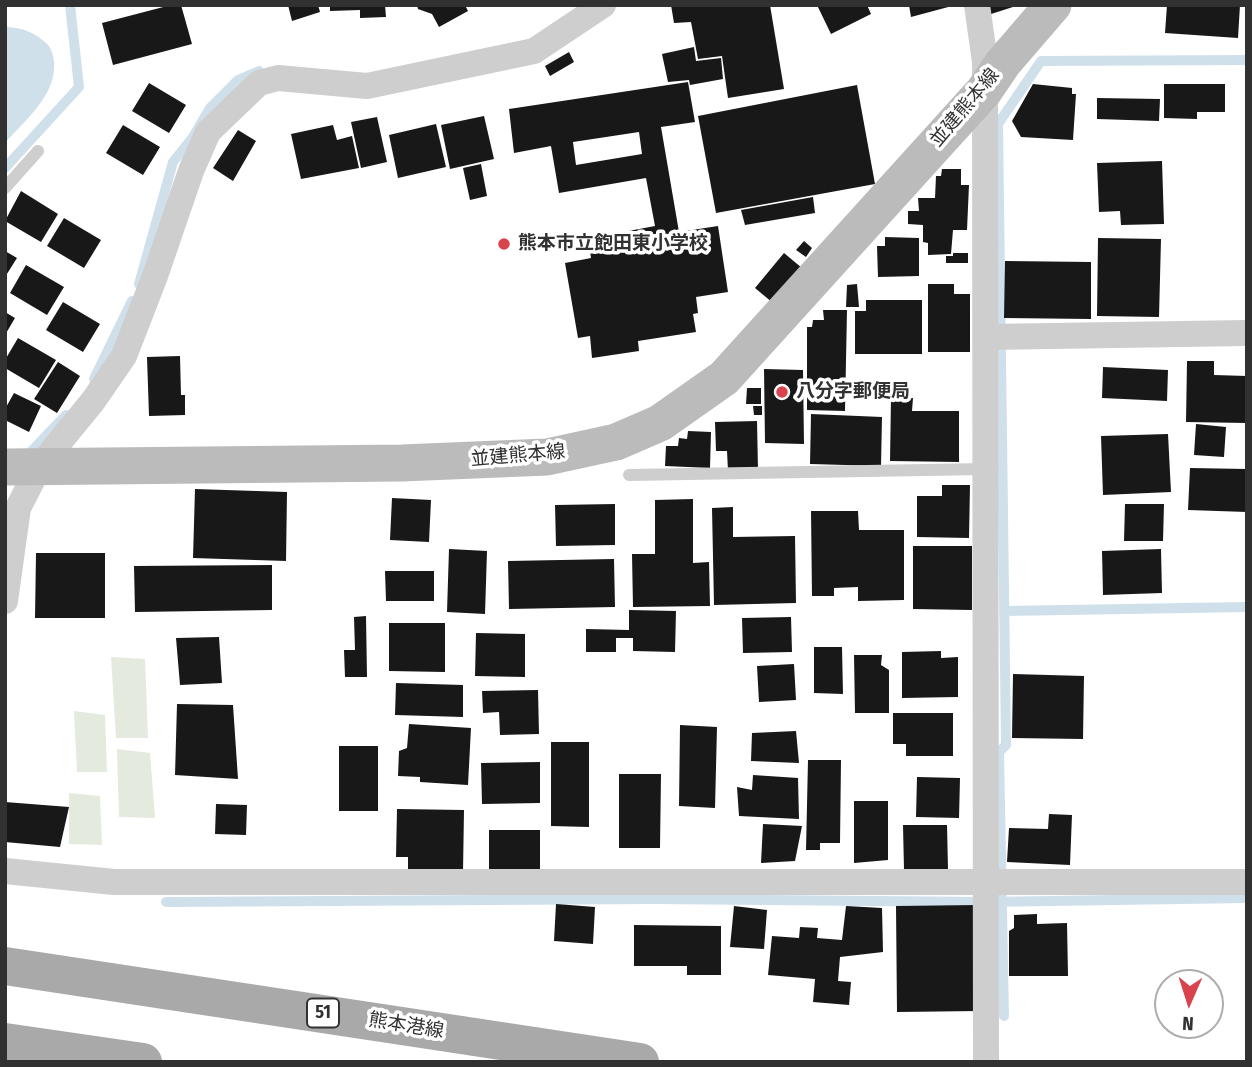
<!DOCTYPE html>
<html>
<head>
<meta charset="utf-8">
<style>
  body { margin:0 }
  #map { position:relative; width:1252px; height:1067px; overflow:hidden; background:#fff; font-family:"Fira Sans Condensed",sans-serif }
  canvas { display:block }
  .frame { position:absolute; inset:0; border:7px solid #313131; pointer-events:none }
  .north { position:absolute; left:1154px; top:969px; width:70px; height:70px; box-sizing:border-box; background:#fff; border:2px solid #adadad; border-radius:50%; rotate:183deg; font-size:19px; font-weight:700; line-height:28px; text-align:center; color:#313131 }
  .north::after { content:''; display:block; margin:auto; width:24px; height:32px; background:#d9434d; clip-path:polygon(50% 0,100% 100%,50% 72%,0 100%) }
</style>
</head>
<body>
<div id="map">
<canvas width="1252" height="1067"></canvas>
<div class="frame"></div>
<div class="north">N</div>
</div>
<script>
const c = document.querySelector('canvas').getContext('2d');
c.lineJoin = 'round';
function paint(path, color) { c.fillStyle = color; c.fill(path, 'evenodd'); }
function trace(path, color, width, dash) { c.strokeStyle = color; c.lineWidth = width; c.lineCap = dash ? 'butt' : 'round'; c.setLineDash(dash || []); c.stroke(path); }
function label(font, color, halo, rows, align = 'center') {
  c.font = font + ' "Fira Sans Condensed","Noto Sans JP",sans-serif'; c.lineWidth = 7; c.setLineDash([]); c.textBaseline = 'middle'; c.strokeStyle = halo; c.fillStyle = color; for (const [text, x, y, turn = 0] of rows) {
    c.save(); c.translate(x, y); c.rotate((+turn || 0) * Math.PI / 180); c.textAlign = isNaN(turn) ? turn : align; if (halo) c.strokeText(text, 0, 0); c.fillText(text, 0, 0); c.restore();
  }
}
paint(new Path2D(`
  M111 657 145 659 148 738H116Z
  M74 711 105 715 107 772H77Z
  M117 749 150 753 155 818 119 817Z
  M69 793 100 796 102 845 69 844Z`), '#e4eade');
paint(new Path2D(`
  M5 27C20 27 34 32 45 42 51 47 53 54 54 61 57 95 26 119 5 143Z`), '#cfe0eb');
trace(new Path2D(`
  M5 168 79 87 70 5
  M139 284 173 162 193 137 210 108 238 80 259 71
  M94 379 132 301
  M26 457 66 415
  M1004 611 1247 607
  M166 902 654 899 985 902 1247 898
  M1004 1016 999 752 1006 745 998 124 1041 61 1247 60`), '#cfe0eb', 10);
paint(new Path2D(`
  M171 5H181L192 44 113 65 102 23Z
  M288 5H318L320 12 292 21Z
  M330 5H385L386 17 360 18V10L330 11Z
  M417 5H465L468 11 439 27 432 14 418 9Z
  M671 5H770L784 89 728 98 722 56 698 59 691 22 674 23Z
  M817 5H867L871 14 831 34Z
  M909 5H952V6L911 17Z
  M985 5H1016V6L988 15Z
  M1167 5H1240L1238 38 1165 33Z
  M694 47 696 61 721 58 723 79 690 85 689 80 668 82 662 54Z
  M569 52 574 62 550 76 545 66Z
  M688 82 695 122 661 127 679 232 718 226 728 292 696 297 698 313 693 314 696 332 638 341 639 351 592 358 590 336 578 338 565 263 591 258 590 251 604 248 602 236 655 226 646 178 559 193 551 146 514 153 509 109ZM639 132 642 154 576 165 573 142Z
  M149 83 186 105 169 133 132 111Z
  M1033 84 1072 88V94H1076L1073 140 1021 137 1012 121Z
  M1164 84H1225V112H1197V119L1164 118Z
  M857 85 875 184 716 213 698 116Z
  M1097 98 1160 99 1159 121 1097 119Z
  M484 116 494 159 450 169 441 125Z
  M377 117 387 162 361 168 351 122Z
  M436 124 446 167 398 178 389 135Z
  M123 125 160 147 143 175 106 153Z
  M333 125 337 140 352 136 359 168 301 179 291 134Z
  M238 130 256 141 233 181 213 168Z
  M1162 161 1164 224 1121 225 1120 211 1099 212 1097 163Z
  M481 164 487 196 470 200 463 168Z
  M942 169H961V185H969L967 230H953L951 254 928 255V243L923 242V225L908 224V211H919L918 198H935L936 176H941Z
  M21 191 58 214 41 242 5 221Z
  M813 197 815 213 745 225 741 210Z
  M64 218 101 240 84 268 47 246Z
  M885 237 919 238V276L878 277 877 246H885Z
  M1098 238 1161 239 1159 317 1097 316Z
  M804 241 812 248 806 257 796 250Z
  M5 251 17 258 5 277Z
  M784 253 802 268 773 303 755 288Z
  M953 253H968V263H946V256H953Z
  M1005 261 1091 262V319L1004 318Z
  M26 265 64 287 47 315 10 293Z
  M857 284 859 307H846L847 285Z
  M928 284H954V294H970V352H928Z
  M866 300H922V354H855V311H866Z
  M63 302 100 324 83 352 46 330Z
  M823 310H847L845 411 807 410V327H812L813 320H824Z
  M5 312 15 318 5 335Z
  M18 338 56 360 39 388 5 368V360Z
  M180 356 181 395H185V415L149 416 147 357Z
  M1187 361H1214V375L1247 376V423L1186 422Z
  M58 362 80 376 57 413 34 399Z
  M1103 367 1168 370 1167 401 1102 398Z
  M764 369 803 370 804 444 765 443Z
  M747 388H761V404H746Z
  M14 393 41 406 29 432 5 420V409Z
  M891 398H913L912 411H959V462L890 461Z
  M753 406H762V415H754Z
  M811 414 882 417 881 466 810 464Z
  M757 421 758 470 728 471 727 451H716L715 422Z
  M1196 424 1226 427 1224 457 1194 455Z
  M688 431 711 432 710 468 665 466 666 446H678L679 438 687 439Z
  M1168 434 1171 492 1103 495 1101 436Z
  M1190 468 1247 469V512L1188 510Z
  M942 485H970L969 538 917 537V496H942Z
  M195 489 287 492 286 561 193 558Z
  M392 498 431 500 429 542 390 540Z
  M693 499V563L709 562 710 606 633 607 632 554H655V500Z
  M615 504V545L556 546 555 505Z
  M1125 504H1164L1163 541H1124Z
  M733 507V537L795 536 796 603 714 605 712 508Z
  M811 511H858L859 530H904V600L858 601V587L834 588V596H812Z
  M913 546H972V610L913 609Z
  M449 549 487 551 485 614 447 612Z
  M1161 549 1162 593 1103 595 1102 551Z
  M36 553H105V618H35Z
  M614 559 615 607 509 609 508 561Z
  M272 565V610L135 612 134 566Z
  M385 571H434V601H386Z
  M629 610 676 611 675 652 633 651V638H616V652H586V629L629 630Z
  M366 616 367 677H345L344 650H355L354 617Z
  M791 617 792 652 743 653 742 618Z
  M389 623H445V672L389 671Z
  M476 633 525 634V677L475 676Z
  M219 637 222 683 180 685 176 638Z
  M814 647H842L843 694 814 693Z
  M941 651V658L958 657V697L902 698V652Z
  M854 655H882L881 665 889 670V713H855Z
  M794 664 796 700 759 702 757 666Z
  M1013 674 1084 676 1083 739 1012 738Z
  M396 683 463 685V717L395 715Z
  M538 690 539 734 500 735 499 712 483 713 482 691Z
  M177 704 233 705 238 779 175 775Z
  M893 713H953V756H906V744H893Z
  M409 724 471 728 468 785 420 782V777L398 776 399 751 407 748Z
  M680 725 717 727 715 808 679 806Z
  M796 731 799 763 751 761 752 733Z
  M551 742H589V827L551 826Z
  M339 746H378V811H339Z
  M808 760H841L840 843H820V850H806Z
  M540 762V803L482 804 481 763Z
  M619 774H661L660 848H619Z
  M753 775 798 778 799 819 739 816 737 787 752 790Z
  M917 777 960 778 959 818 916 817Z
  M854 801H888V860L854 863Z
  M5 802 69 807 60 847 5 842Z
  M216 804 247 805 246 835 215 834Z
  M397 809 464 810 463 872 408 871V857H396Z
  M1049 814 1072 815 1070 865 1007 862 1009 828 1048 829Z
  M763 824 802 826 795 861 761 863Z
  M903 825H947L948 869 904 870Z
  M489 830H540V869H489Z
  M556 904 595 907 593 944 554 941Z
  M978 905 979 1011 897 1012 896 906Z
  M734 906 767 910 764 949 730 947Z
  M846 906 882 908 883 952 840 957 838 981 851 982 849 1005 813 1002 815 979 768 975 772 936 799 938 800 927 818 928 817 938 842 940Z
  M1037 914V924L1067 923 1068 976H1009V931L1014 928V915Z
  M634 925 721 926V975H687V966H634Z`), '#181818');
trace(new Path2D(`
  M5 188 38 151
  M629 475 985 469`), '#cecece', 12);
trace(new Path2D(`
  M977 5 985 62 986 1062
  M986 337 1247 333
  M5 601 18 508 39 467 93 401 124 356 155 276 191 171 208 132 259 83 278 78 367 86 534 51 603 5
  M5 871 114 882H1247`), '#cecece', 26);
trace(new Path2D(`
  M5 467 402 463 547 457 616 442 660 423 724 378 984 91 1003 63 1053 5`), '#bbb', 37);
trace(new Path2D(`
  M5 966 640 1062
  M5 1042 143 1062`), '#a9a9a9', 38);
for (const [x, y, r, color] of [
  [504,244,7,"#d9434d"],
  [782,392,7,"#d9434d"]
]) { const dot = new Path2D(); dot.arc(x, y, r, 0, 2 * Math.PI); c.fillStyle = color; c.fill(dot); trace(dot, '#fff', 2.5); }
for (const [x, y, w] of [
  [323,1013,32]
]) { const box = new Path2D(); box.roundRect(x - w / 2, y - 14.5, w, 29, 5); c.fillStyle = '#fff'; c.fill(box); trace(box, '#313131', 2); }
label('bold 18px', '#313131', null, [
  ["51",323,1013]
]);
label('19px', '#313131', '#fff', [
  ["並建熊本線",965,108,-50],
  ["並建熊本線",518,456,-5],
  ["熊本港線",406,1026,9]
]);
label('bold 19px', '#313131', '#fff', [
  ["熊本市立飽田東小学校",518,244],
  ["八分字郵便局",796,392]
], 'left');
</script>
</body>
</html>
